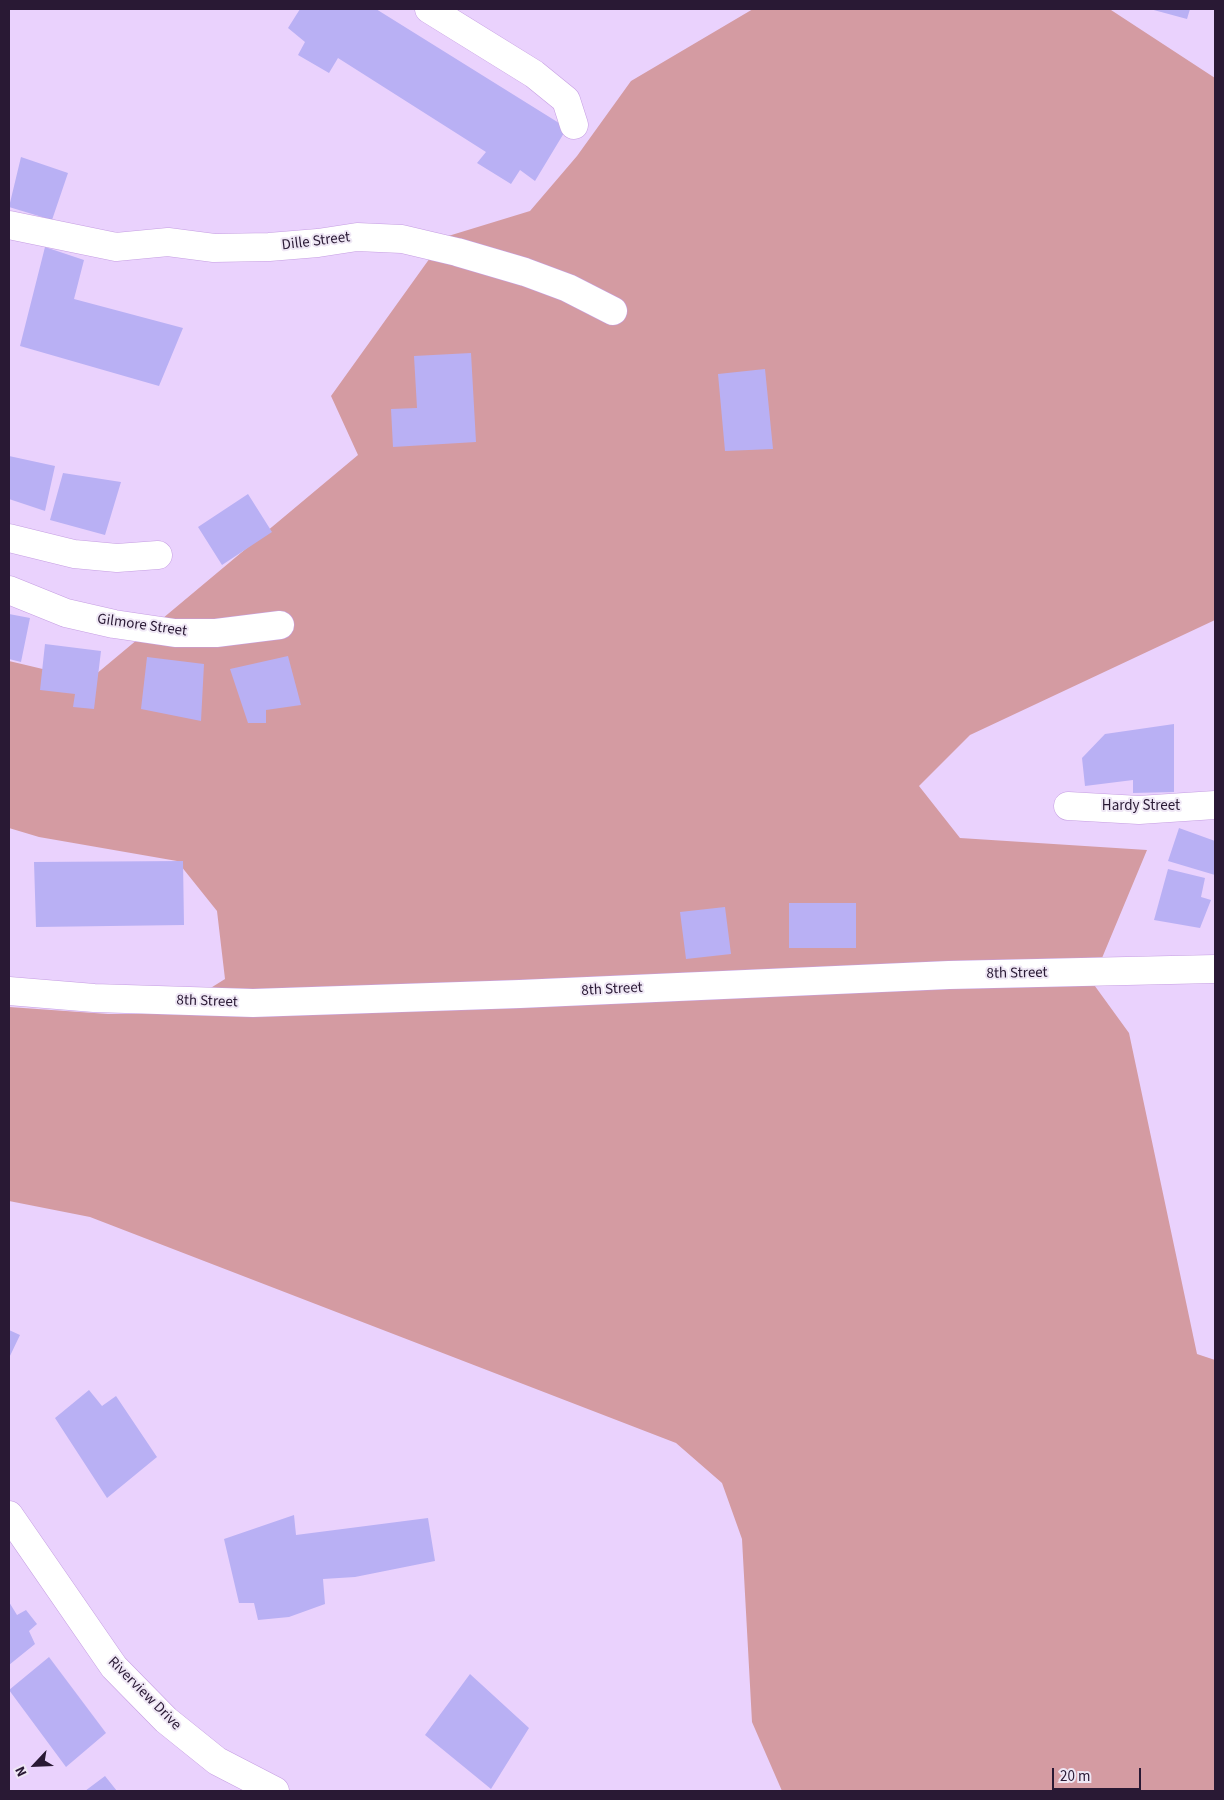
<!DOCTYPE html>
<html>
<head>
<meta charset="utf-8">
<style>
  body { margin:0 }
  #map { position:relative; width:1224px; height:1800px; overflow:hidden; background:#ead2fd; font-family:"Source Sans 3",sans-serif }
  canvas { display:block }
  .frame { position:absolute; inset:0; border:10px solid #291934; pointer-events:none }
  .north { position:absolute; left:10px; top:1740px; width:50px; height:50px; -webkit-text-stroke:4px #efe7f5; paint-order:stroke; rotate:245deg; font-size:14px; font-weight:700; line-height:20px; text-align:center; color:#291934 }
  .north::after { content:''; display:block; margin:auto; width:18px; height:22px; background:#291934; clip-path:polygon(50% 0,100% 100%,50% 72%,0 100%) }
  .scale { position:absolute; left:1052px; top:1768px; width:89px; height:22px; box-sizing:border-box; border:2px solid #291934; border-top:0; padding-left:6px; font-size:15px; line-height:18px; white-space:nowrap; color:#291934; -webkit-text-stroke:4px #efe7f5; paint-order:stroke }
</style>
</head>
<body>
<div id="map">
<canvas width="1224" height="1800"></canvas>
<div class="frame"></div>
<div class="north">N</div>
<div class="scale">20 m</div>
</div>
<script>
const c = document.querySelector('canvas').getContext('2d');
c.lineJoin = 'round';
function paint(path, color) { c.fillStyle = color; c.fill(path, 'evenodd'); }
function trace(path, color, width, dash) { c.strokeStyle = color; c.lineWidth = width; c.lineCap = dash ? 'butt' : 'round'; c.setLineDash(dash || []); c.stroke(path); }
function label(font, color, halo, rows, align = 'center') {
  c.font = font + ' "Source Sans 3",sans-serif'; c.lineWidth = 4; c.setLineDash([]); c.textBaseline = 'middle'; c.strokeStyle = halo; c.fillStyle = color; for (const [text, x, y, turn = 0] of rows) {
    c.save(); c.translate(x, y); c.rotate((+turn || 0) * Math.PI / 180); c.textAlign = isNaN(turn) ? turn : align; if (halo) c.strokeText(text, 0, 0); c.fillText(text, 0, 0); c.restore();
  }
}
paint(new Path2D(`
  M753 9H1103L1111 10 1215 78V620L970 735 919 786 960 838 1147 850 1092 982 1129 1033 1197 1354 1215 1360V1791H782L752 1722 742 1539 722 1483 676 1443 90 1217 9 1201V1007L108 1014H169L225 979 217 911 177 861 39 837 9 828V661L89 680 358 455 331 396 445 237 530 211 577 156 631 81Z`), '#d49ba2');
paint(new Path2D(`
  M300 9H376L567 128 535 181 520 170 511 184 477 163 486 152 338 58 329 73 298 55 305 42 288 28Z
  M1150 9H1190L1187 19Z
  M21 157 68 173 52 220 9 207Z
  M45 247 84 260 74 299 183 328 159 386 20 346Z
  M471 353 476 442 393 447 391 409 417 408 414 356Z
  M765 369 773 449 725 451 718 374Z
  M9 456 55 466 45 511 9 499Z
  M63 473 121 482 105 535 50 520Z
  M248 494 272 532 222 565 198 527Z
  M9 614 30 618 21 662 9 659Z
  M45 644 101 651 94 709 73 707 75 694 40 690Z
  M288 656 301 705 266 710V723H248L230 669Z
  M147 657 204 664 201 721 141 709Z
  M1174 724V792L1133 793V780L1085 786 1082 758 1105 734Z
  M1179 828 1215 841V875L1168 861Z
  M183 861 184 925 36 927 34 862Z
  M1168 869 1205 878 1201 897 1211 900 1200 928 1154 920Z
  M789 903H856V948H789Z
  M725 907 731 954 686 959 680 912Z
  M9 1330 20 1335 9 1358Z
  M89 1390 102 1406 116 1396 157 1457 107 1498 55 1418Z
  M294 1515 296 1535 428 1518 435 1561 355 1577 323 1579 325 1604 289 1617 258 1620 254 1603H239L224 1539Z
  M9 1602 17 1615 26 1610 37 1624 29 1631 35 1644 9 1665Z
  M49 1657 106 1733 66 1767 9 1690Z
  M470 1674 529 1728 491 1789 425 1735Z
  M105 1776 117 1791H85Z`), '#b9b0f4');
const minor = new Path2D(`
  M429 9 534 74 566 100 574 125
  M9 225 116 247 168 242 214 248 269 247 318 243 357 237 402 239 457 252 525 272 568 288 613 311
  M9 538 74 554 117 558 158 555
  M9 590 66 613 114 624 175 633H216L280 625
  M1068 806 1139 810 1215 805
  M9 991 94 998 253 1003 520 994 949 975 1215 969
  M9 1515 114 1667 166 1720 217 1761 275 1791`);
trace(minor, '#c59ee2', 29);
trace(minor, '#fff', 28);
label('15px', '#291934', '#efe7f5', [
  ["Dille Street",316,242,-7],
  ["Gilmore Street",142,626,8],
  ["Hardy Street",1141,807],
  ["8th Street",1017,974,-1],
  ["8th Street",612,990,-3],
  ["8th Street",207,1002,2],
  ["Riverview Drive",144,1694,45]
]);
</script>
</body>
</html>
